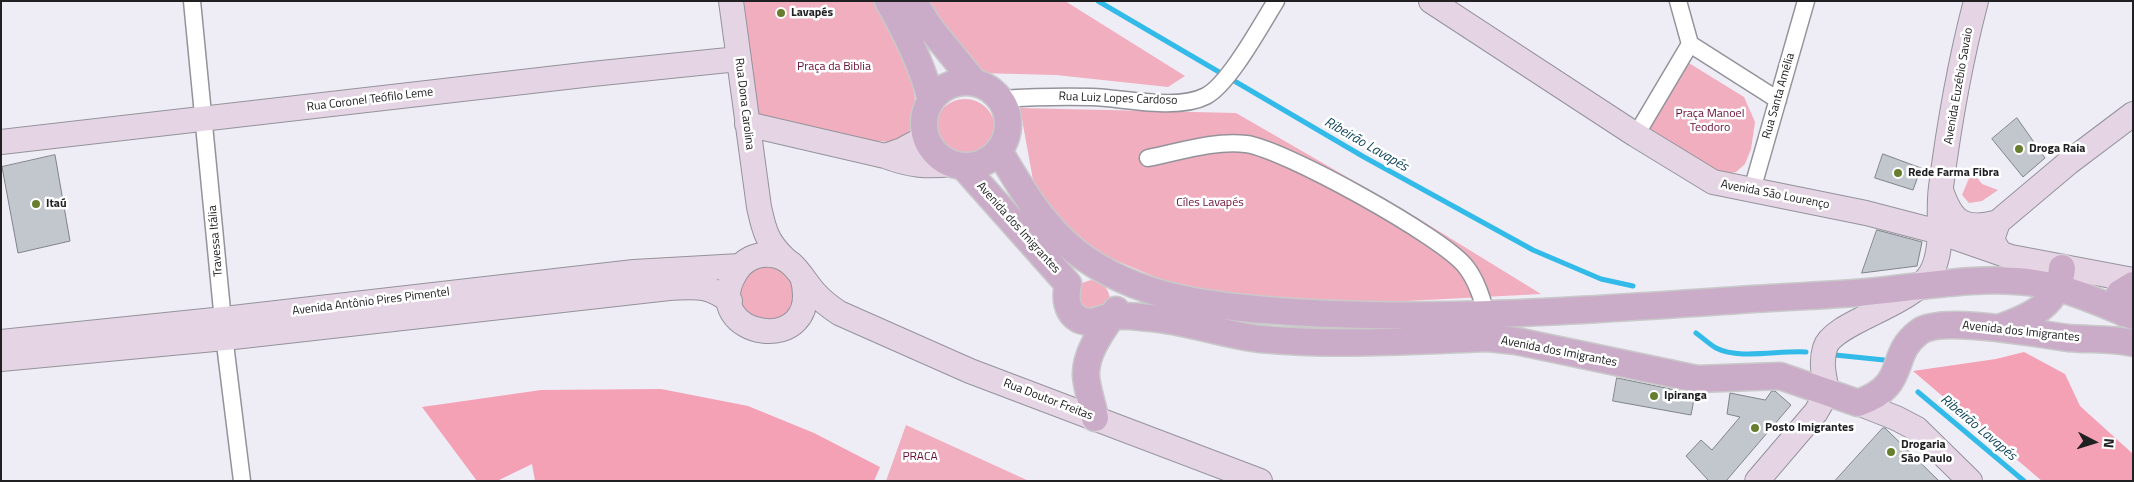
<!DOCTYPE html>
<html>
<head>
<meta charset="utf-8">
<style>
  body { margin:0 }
  #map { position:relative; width:2134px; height:482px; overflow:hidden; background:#eeecf5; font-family:"Titillium Web",sans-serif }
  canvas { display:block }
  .frame { position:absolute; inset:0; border:2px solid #202023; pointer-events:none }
  .north { position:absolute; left:2069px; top:417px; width:50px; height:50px; -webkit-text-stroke:4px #fff; paint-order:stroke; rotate:95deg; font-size:14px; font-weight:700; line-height:20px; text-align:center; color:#202023 }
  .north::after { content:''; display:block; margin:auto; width:18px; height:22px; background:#202023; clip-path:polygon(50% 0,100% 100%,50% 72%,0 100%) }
</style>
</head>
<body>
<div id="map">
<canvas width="2134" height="482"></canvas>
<div class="frame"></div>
<div class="north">N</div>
</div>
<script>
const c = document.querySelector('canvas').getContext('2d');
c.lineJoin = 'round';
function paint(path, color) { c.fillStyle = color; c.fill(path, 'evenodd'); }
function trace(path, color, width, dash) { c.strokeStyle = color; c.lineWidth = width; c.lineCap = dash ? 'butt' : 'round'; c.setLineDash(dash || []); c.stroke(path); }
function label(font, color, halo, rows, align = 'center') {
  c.font = font + ' "Titillium Web",sans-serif'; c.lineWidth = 5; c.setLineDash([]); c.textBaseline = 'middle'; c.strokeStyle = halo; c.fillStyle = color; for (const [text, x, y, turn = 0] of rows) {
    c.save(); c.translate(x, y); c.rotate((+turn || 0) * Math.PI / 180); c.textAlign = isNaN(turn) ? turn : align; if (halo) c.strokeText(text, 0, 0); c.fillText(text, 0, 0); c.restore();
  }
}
paint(new Path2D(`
  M744 1H875C892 33 922 81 914 119 913 125 909 131 907 137L889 142 847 139 757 114Z
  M918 1H1065L1185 76 1168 87 1056 75 979 73Z
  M1684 60 1744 97 1755 122 1751 149 1745 164 1736 172 1724 174 1710 168 1646 126Z
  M935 129a30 30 0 1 1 60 0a30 30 0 1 1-60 0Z
  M1020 108 1236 113 1406 211 1541 294 1291 307 1186 290 1096 252 1056 220 1033 180Z
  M1972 171 1982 184 1998 190 1982 201 1969 203 1962 195Z
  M762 266C785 266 789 274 796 294L784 319 757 322 739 302C741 283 743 273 762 266Z
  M1091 280C1103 282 1109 288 1110 300L1094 319 1072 294 1079 284Z
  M906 425 1029 481H886Z`), '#f0aebe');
paint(new Path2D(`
  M2024 352 2065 374 2080 406 2133 454V481H2042L1913 371 1996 359Z
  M661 389 748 406 814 433 880 467 874 481H535L532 464 497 481H477L422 407 541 390Z`), '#f4a0b5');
trace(new Path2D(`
  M1098 1 1364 157 1533 250 1601 279 1633 286
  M1696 333C1703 338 1709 344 1716 348 1739 360 1780 350 1806 352
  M1835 355 1884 360
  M1918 392 2024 481`), '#32bae8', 5);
const building = new Path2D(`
  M2017 118 2045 158 2023 177 1992 139Z
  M1883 154 1921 168 1913 190 1875 178Z
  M55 155 70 241 18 253 2 167Z
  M1877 230 1922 242 1917 266 1862 273Z
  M1617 378 1695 394 1691 415 1613 401Z
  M1772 391H1775L1791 405 1726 481H1709L1686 456 1701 440 1712 450 1740 417 1727 414 1730 393 1765 400Z
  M1883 428H1885L1939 481H1835Z`);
paint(building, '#c2c7ce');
trace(building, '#7f838a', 1);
const street = new Path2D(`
  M192 1 226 352 242 481
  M1690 44 1778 100
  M1000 99C1031 97 1061 96 1092 97 1124 98 1177 111 1206 96 1229 84 1261 25 1276 1
  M1636 135 1690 44 1678 1
  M1148 158C1179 152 1214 140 1246 144 1282 148 1445 238 1466 267 1477 281 1482 299 1487 316
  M1752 190 1806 1`);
const secondary = new Path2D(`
  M731 1 759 207C764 230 767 242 784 258
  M1431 1 1636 135 1713 182 1866 213 1939 232 2011 257 2133 280
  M747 124 885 156C908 165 927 167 951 164
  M1 142 592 74 738 59
  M885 156 902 150 926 137
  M1941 190C1952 223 1964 231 1998 222
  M2000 253 1992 240 1998 222 2068 163 2133 114
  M802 276C826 361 695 338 736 272 743 260 757 253 771 255 794 257 802 279 815 293 822 301 830 307 839 313L970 371 1260 481
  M1 342 224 319 634 272 740 266
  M1 359 225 338 669 288C697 287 706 284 730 301
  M1858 403 1896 418 1917 429 1970 481
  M1757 481 1816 412 1827 393C1825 377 1820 365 1825 348 1832 322 1912 306 1931 273 1945 248 1937 214 1941 187 1949 125 1960 62 1976 1`);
const primary = new Path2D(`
  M888 1C906 32 922 65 931 100
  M913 1 931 29 974 82
  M924 124a42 42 0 1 1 84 0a42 42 0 1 1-84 0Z
  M999 151C1021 188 1041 223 1075 251 1137 300 1216 307 1293 312 1452 322 1611 308 1770 298 1802 296 1835 295 1867 292 1923 287 1979 275 2035 283 2069 288 2102 304 2133 316
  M963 166 1068 284C1065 297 1066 313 1080 320 1093 325 1101 318 1113 316 1125 315 1139 317 1151 318 1188 321 1223 335 1260 339 1336 346 1412 341 1488 338L1516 341 1697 379 1780 376 1858 403C1910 385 1887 356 1919 332 1941 315 2038 334 2068 338 2090 340 2112 338 2133 343
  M2124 313 2119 302 2120 293 2133 285
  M1999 328C2030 317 2059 305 2062 268
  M1095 418C1093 405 1087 390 1086 376 1085 352 1103 330 1116 310`);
trace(street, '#94939b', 19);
trace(secondary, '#94939b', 26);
trace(primary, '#c9c9ca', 29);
trace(street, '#fff', 16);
trace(secondary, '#e5d5e4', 24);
trace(primary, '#cbacc8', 26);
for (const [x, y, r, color] of [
  [781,13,5,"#687e2f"],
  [2019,149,5,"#687e2f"],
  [1898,173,5,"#687e2f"],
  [36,204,5,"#687e2f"],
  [1654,396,5,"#687e2f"],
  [1755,428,5,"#687e2f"],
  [1891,452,5,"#687e2f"]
]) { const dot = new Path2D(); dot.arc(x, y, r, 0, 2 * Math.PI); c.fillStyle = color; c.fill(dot); trace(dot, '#fff', 2); }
label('bold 12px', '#202023', '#fff', [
  ["Lavapés",791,13],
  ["Droga Raia",2029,149],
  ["Rede Farma Fibra",1908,173],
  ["Itaú",46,204],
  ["Ipiranga",1664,396],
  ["Posto Imigrantes",1765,428],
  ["Drogaria",1901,445],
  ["São Paulo",1901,459]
], 'left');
label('12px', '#6b0f34', '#fff', [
  ["Praça da Biblia",834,67],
  ["Praça Manoel",1710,114],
  ["Teodoro",1710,128],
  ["Cíles Lavapés",1210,203],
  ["PRACA",920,457]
]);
label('12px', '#202023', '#fff', [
  ["Avenida Euzébio Savaio",1959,86,-80],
  ["Rua Santa Amélia",1779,96,-74],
  ["Rua Luiz Lopes Cardoso",1118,99,2],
  ["Rua Coronel Teófilo Leme",370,100,-7],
  ["Rua Dona Carolina",744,104,83],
  ["Avenida São Lourenço",1775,195,11],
  ["Avenida dos Imigrantes",1018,228,48],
  ["Travessa Itália",216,241,-95],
  ["Avenida Antônio Pires Pimentel",371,302,-7],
  ["Avenida dos Imigrantes",2021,332,6],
  ["Avenida dos Imigrantes",1559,352,11],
  ["Rua Doutor Freitas",1048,400,21]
]);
label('italic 14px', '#12485c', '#fff', [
  ["Ribeirão Lavapés",1366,145,30],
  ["Ribeirão Lavapés",1978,428,40]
]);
</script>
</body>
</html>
